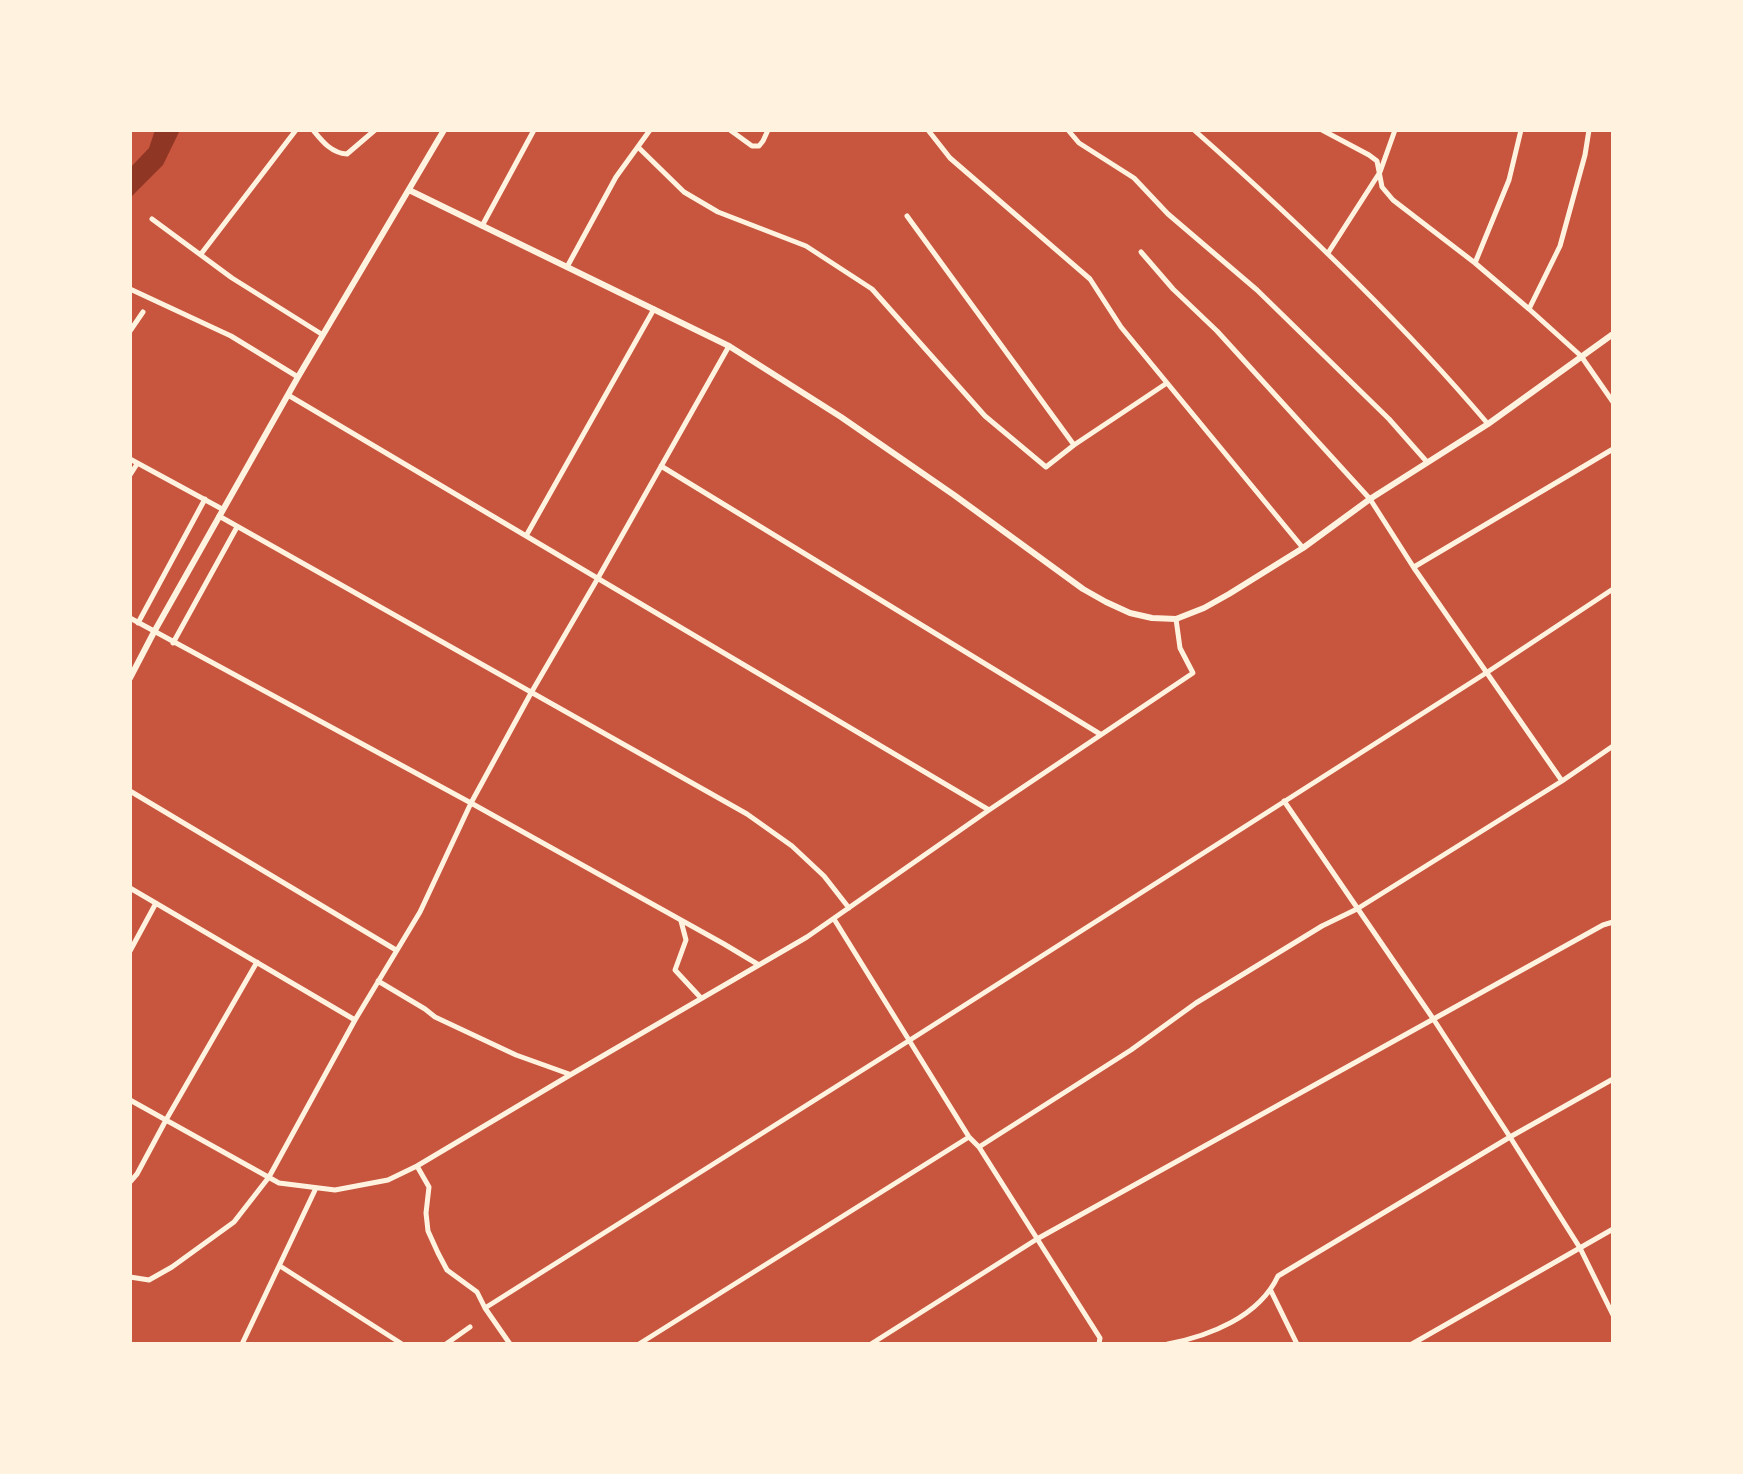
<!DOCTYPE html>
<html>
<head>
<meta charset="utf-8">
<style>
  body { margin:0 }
  #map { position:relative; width:1743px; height:1474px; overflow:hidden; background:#c8553d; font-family:"PT Sans",sans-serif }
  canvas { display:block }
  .frame { position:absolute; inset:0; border:132px solid #fff3e0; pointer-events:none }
</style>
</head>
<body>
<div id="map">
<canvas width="1743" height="1474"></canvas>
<div class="frame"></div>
</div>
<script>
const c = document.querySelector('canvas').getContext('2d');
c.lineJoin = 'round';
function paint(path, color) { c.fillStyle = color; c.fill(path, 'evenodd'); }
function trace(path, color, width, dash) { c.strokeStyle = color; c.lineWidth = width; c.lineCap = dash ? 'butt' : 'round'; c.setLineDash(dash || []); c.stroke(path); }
paint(new Path2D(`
  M155 130H180L163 165 130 198V168L149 148Z`), '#8f3625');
trace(new Path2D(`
  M313 130C322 141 331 153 347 154L375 130
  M730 130 752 146H759L763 141 768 130
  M928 130 950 158 1090 279 1121 327 1303 548
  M1068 130 1079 143 1134 178 1168 214 1257 290 1389 419 1427 462
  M1194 130C1298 222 1398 318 1488 424
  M1322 130 1369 155 1377 161 1382 187 1393 200 1475 263 1529 309 1581 356 1613 402
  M638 147 684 192 718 212 806 246 872 289 985 416 1046 467 1074 445 1167 383
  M907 216 1074 445
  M152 219 232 278 323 335
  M482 226 534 130
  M1141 252 1173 289 1217 331 1370 499 1414 568 1562 781
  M1328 253 1380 172 1395 130
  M201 254 296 130
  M1475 263 1509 180 1521 130
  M567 267 616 177 650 130
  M130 289 231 336 298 377
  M1529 309 1560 246 1585 155 1589 130
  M130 331 143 312
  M288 395 989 810
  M130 459 222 509
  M661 466 1100 734
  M130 475 137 464
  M219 516 747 814 792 846 824 876 849 908
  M526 536 654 309
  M1414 567 1613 449
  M130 618 471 803 724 944 759 965
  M138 623 205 499
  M173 643 237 527
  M130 791 396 950
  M1284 801 1434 1020 1510 1137 1580 1248 1613 1315
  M130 888 355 1020
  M834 919 969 1137 979 1147 1100 1338 1099 1344
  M681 921 686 940 675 970 701 998
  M130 951 156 903
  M378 981 425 1009 435 1017 516 1055 569 1074
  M130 1100 279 1183 335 1190 388 1180 417 1166 570 1075 807 937 989 810 1193 673 1180 648 1176 619
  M979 1147 1131 1050 1196 1003 1322 926 1357 909 1562 781 1613 746
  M417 1166 429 1187 426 1213 428 1231 438 1253 447 1270 477 1292 485 1308 510 1344
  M130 1182 137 1174 166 1120 257 962
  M280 1266 402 1344
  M130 1277 149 1280 172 1267 234 1222 269 1177 355 1020 420 912 471 803 531 693 598 578 729 346
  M1271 1291 1297 1344
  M485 1308 910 1040 1486 673 1613 589
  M242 1344 316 1188
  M446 1344 470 1327
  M639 1344 969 1137
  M871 1344 1037 1239 1603 925 1613 922
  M1168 1344C1209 1336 1259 1317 1278 1276L1510 1137 1613 1079
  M1412 1344 1613 1229`), '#fff3e0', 5);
trace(new Path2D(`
  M409 190 729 346 841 417 954 495 1083 589 1106 602 1130 613 1152 618 1176 619 1204 608 1229 594 1303 548 1370 499 1488 424 1613 334
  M130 678 154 632 298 377 444 130`), '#fff3e0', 6);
</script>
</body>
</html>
